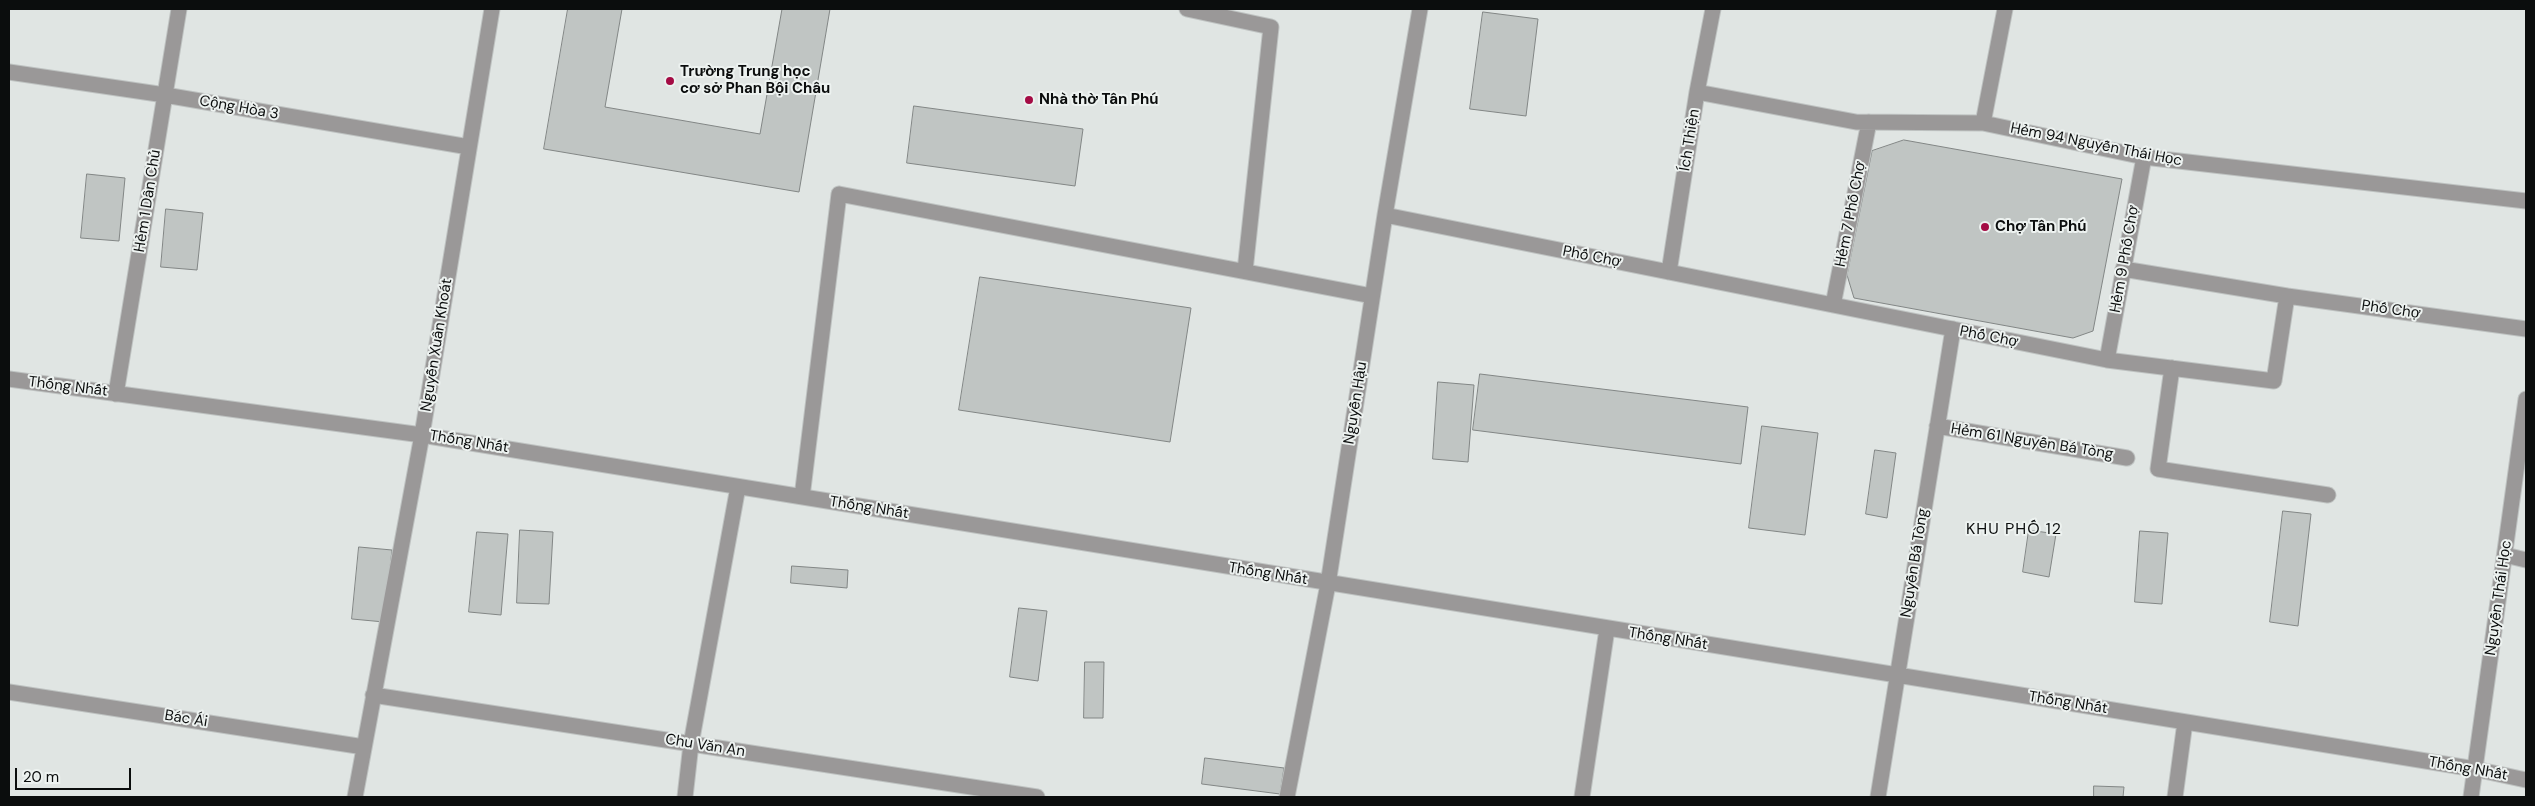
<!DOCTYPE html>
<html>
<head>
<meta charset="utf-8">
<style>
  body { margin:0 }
  #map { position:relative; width:2535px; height:806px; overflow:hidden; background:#e0e5e3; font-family:"DM Sans",sans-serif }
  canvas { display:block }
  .frame { position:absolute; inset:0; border:10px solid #0b0d0d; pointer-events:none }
  .scale { position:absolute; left:15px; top:768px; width:116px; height:22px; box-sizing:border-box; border:2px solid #0b0d0d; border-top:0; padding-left:6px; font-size:15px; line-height:18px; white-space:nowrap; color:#0b0d0d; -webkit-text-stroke:4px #edf2f0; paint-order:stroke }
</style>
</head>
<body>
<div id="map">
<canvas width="2535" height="806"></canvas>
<div class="frame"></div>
<div class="scale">20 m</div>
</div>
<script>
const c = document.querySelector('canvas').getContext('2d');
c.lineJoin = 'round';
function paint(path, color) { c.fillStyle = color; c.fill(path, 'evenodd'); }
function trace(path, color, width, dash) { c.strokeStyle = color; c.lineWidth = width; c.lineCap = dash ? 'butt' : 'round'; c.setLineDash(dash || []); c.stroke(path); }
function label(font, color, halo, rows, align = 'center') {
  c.font = font + ' "DM Sans",sans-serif'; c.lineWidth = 4; c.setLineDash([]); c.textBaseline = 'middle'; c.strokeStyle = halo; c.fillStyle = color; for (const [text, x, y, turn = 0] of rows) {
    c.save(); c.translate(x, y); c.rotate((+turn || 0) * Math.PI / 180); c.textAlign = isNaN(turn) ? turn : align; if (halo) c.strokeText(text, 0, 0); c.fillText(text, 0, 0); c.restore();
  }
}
const building = new Path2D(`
  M568 9H622L605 107 760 134 782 9H830L799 192 544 149Z
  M1483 12 1538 19 1526 116 1470 109Z
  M914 106 1083 129 1075 186 907 163Z
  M1904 140 2122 179 2093 331 2073 338 1854 298 1847 275 1872 151Z
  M87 174 125 178 119 241 81 238Z
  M166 209 203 213 197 270 161 267Z
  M980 277 1191 308 1170 442 959 410Z
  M1480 374 1748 407 1741 464 1473 430Z
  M1438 382 1474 385 1468 462 1433 459Z
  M1762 426 1818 433 1805 535 1749 528Z
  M1875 450 1896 453 1887 518 1866 514Z
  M2283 511 2311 514 2298 626 2270 622Z
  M520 530 553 532 549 604 517 603Z
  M2029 530 2056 534 2049 577 2023 572Z
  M2140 531 2168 533 2162 604 2135 602Z
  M477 532 508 534 501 615 469 612Z
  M359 547 392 550 384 622 352 619Z
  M792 566 848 570 847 588 791 583Z
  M1019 608 1047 611 1038 681 1010 677Z
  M1085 662H1104L1103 718H1084Z
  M1205 758 1284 768 1280 794 1202 784Z
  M2094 786 2124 787 2123 797H2094Z`);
paint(building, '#c0c5c3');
trace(building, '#828685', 1);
const minor = new Path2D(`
  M1187 9 1271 27 1245 271
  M9 72 165 95 469 147
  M1697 92 1856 122 1983 123 2144 157 2526 201
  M1983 123 2005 9
  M1385 215 2107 360 2274 381 2287 296 2526 329
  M2123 269 2287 296
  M1669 272 1697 92 1713 9
  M1833 305 1869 122
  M2107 360 2144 157
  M2172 368 2158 469 2328 495
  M9 379 422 435 2475 769 2526 780
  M116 394 179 9
  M1937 426 2127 458
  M802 497 839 194 1372 296
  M2505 555 2526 560
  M9 692 364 747
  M373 695 1037 797
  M355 797 422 435 492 9
  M685 797 691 744 738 487
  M1287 797 1328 584 1385 215 1420 9
  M1582 797 1607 629
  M1878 797 1953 329
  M2175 797 2185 722
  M2471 797 2526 399`);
trace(minor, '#bec2c1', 17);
trace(minor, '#9a9898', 15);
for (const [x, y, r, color] of [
  [670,81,5,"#a40b44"],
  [1029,100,5,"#a40b44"],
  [1985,227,5,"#a40b44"]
]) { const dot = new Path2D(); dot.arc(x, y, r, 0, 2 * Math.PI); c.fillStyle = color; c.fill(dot); trace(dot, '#edf2f0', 2); }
label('bold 15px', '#0b0d0d', '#edf2f0', [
  ["Trường Trung học",680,72],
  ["cơ sở Phan Bội Châu",680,89],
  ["Nhà thờ Tân Phú",1039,100],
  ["Chợ Tân Phú",1995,227]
], 'left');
label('15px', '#0b0d0d', '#edf2f0', [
  ["Cộng Hòa 3",239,108,10],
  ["Ích Thiện",1690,140,-81],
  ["Hẻm 94 Nguyễn Thái Học",2096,145,11],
  ["Hẻm 1 Dân Chủ",148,201,-81],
  ["Hẻm 7 Phố Chợ",1851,214,-79],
  ["Phố Chợ",1592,257,11],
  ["Hẻm 9 Phố Chợ",2125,259,-80],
  ["Phố Chợ",2391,310,8],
  ["Phố Chợ",1989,337,11],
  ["Nguyễn Xuân Khoát",437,345,-81],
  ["Thống Nhất",68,387,7],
  ["Nguyễn Hậu",1356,403,-81],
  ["Thống Nhất",469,442,9],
  ["Hẻm 61 Nguyễn Bá Tòng",2032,442,9],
  ["Thống Nhất",869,508,9],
  ["Nguyễn Bá Tòng",1915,563,-81],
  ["Thống Nhất",1268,574,9],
  ["Nguyễn Thái Học",2499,598,-82],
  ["Thống Nhất",1668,639,9],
  ["Thống Nhất",2068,703,9],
  ["Bác Ái",186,719,9],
  ["Chu Văn An",705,746,9],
  ["Thống Nhất",2468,769,10]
]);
c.letterSpacing = '1px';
label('16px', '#0b0d0d', '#edf2f0', [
  ["KHU PHỐ 12",2014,530]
]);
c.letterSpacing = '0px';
</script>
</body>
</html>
